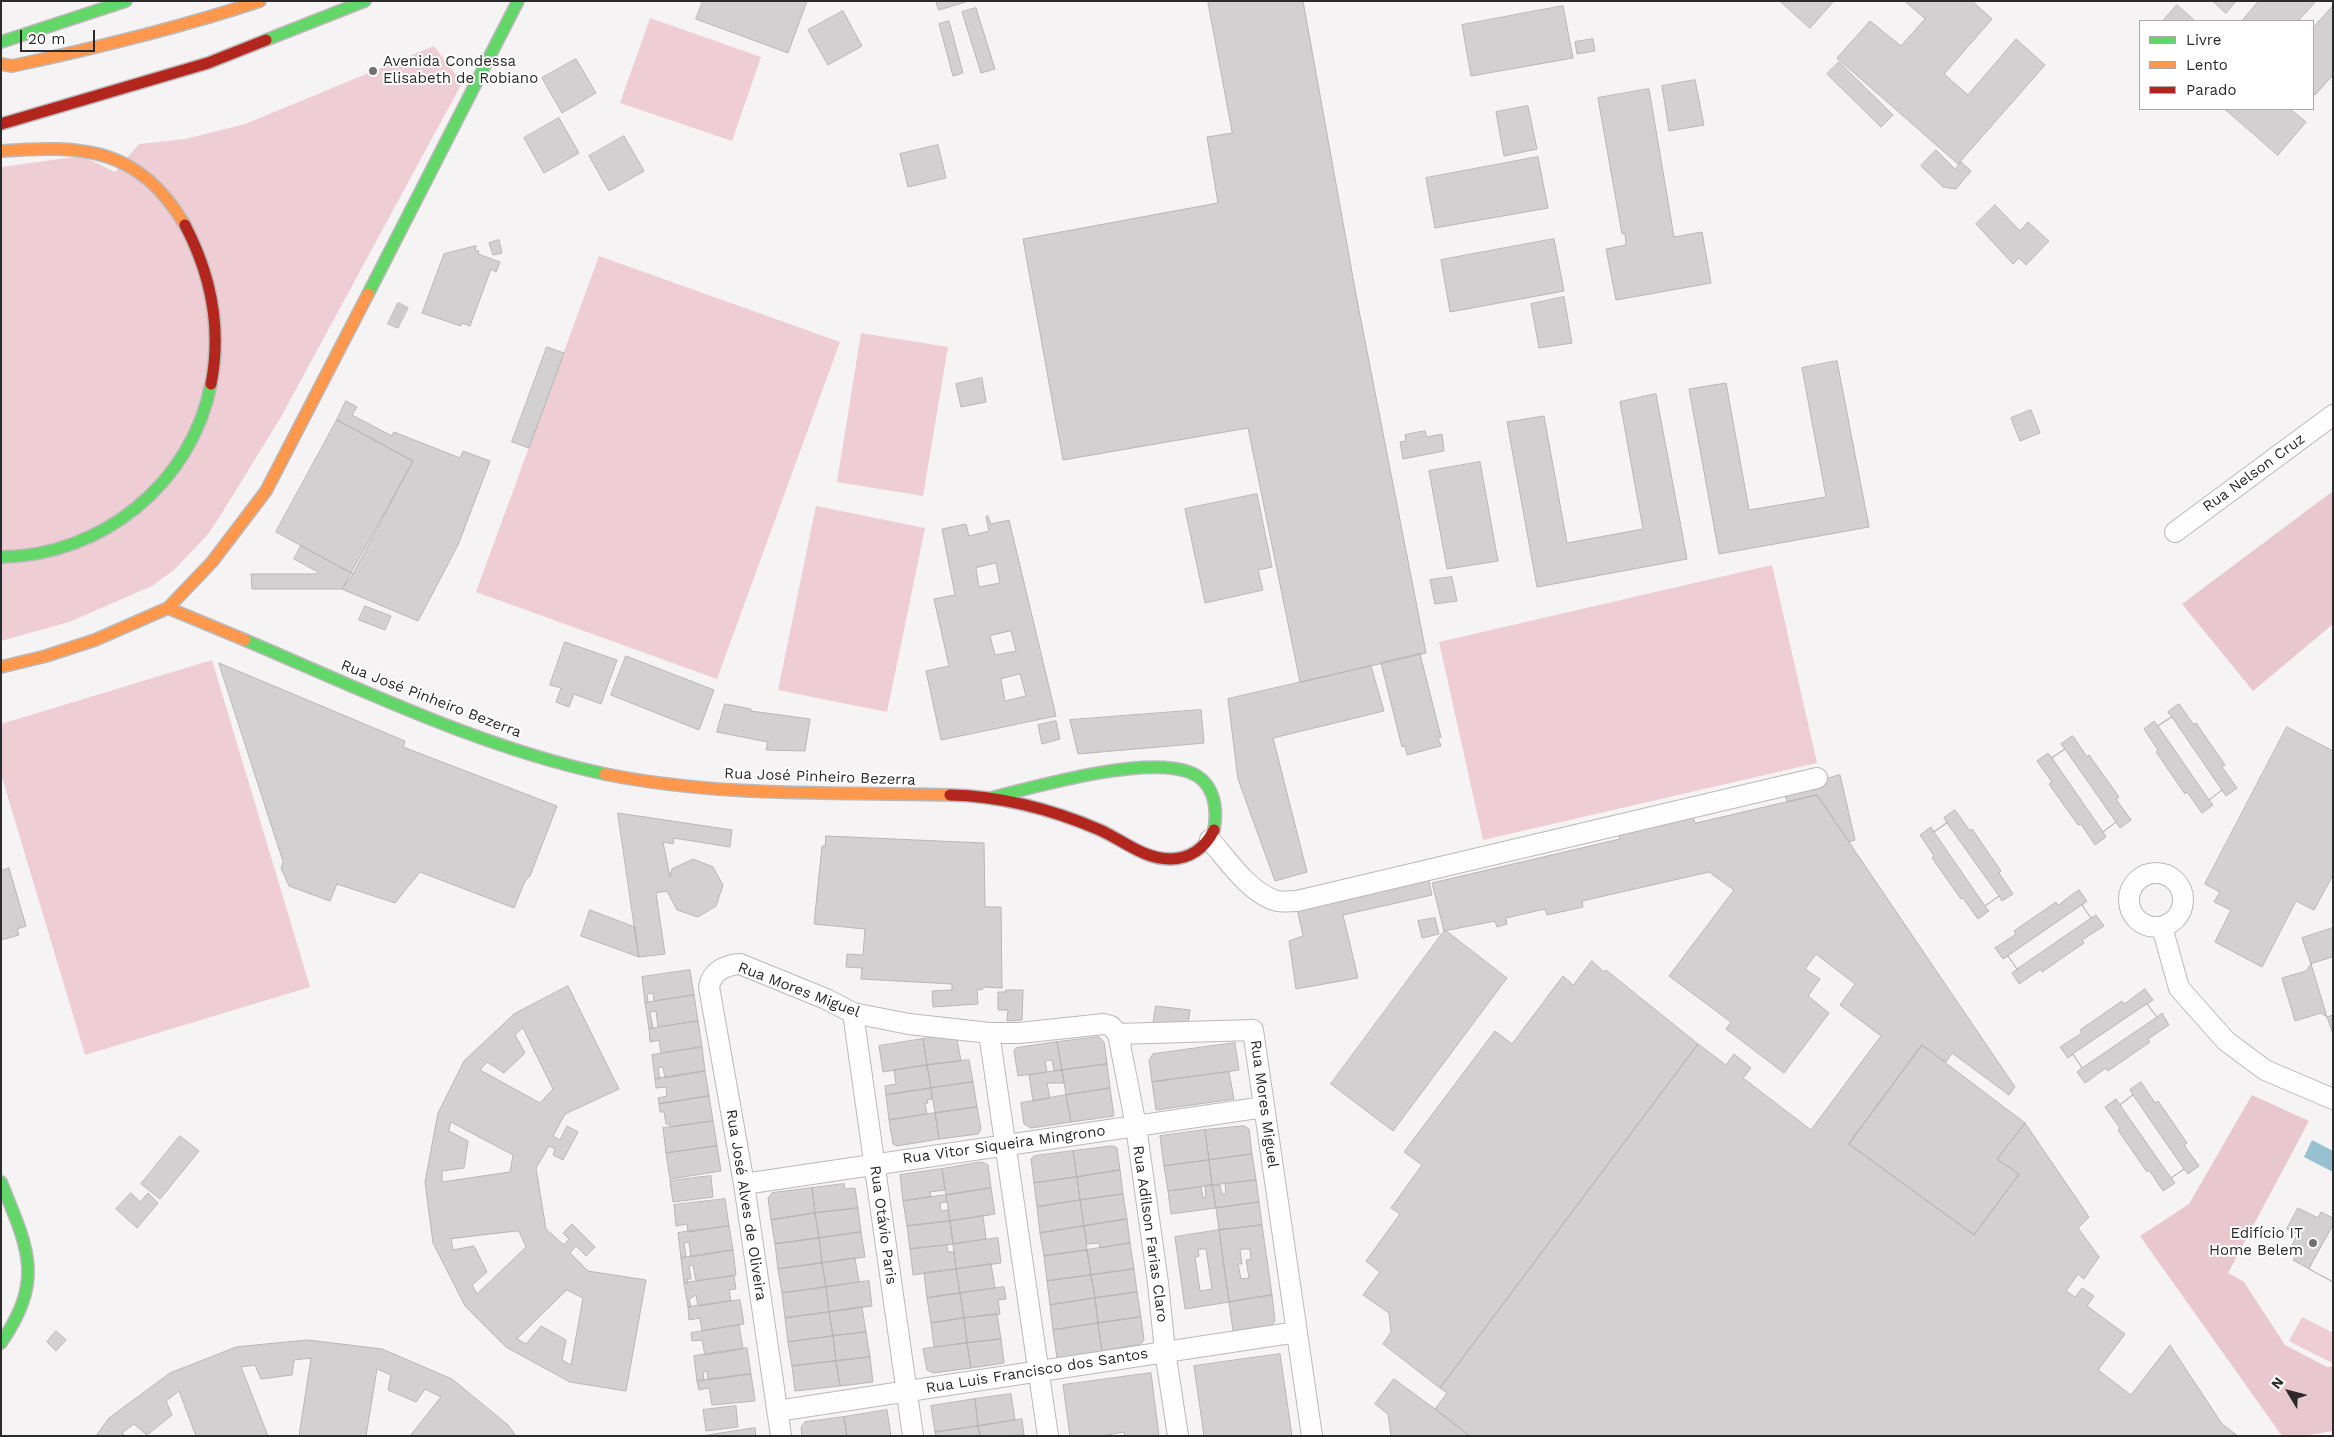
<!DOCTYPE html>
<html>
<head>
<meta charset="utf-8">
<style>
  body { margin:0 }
  #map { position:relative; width:2334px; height:1437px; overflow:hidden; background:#f6f3f4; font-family:"Work Sans",sans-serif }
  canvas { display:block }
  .frame { position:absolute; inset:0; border:2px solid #2c2a2a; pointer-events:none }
  .legend { position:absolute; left:2139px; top:20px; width:175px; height:90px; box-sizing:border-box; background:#fff; border:1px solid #abaaaa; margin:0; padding:6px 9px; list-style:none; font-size:15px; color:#2c2a2a }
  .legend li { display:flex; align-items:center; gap:10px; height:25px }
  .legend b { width:25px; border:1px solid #abaaaa }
  .north { position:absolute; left:2264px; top:1367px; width:50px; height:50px; -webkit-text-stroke:4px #fff; paint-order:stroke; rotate:307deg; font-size:14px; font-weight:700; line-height:20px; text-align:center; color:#2c2a2a }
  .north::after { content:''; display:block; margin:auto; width:18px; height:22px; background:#2c2a2a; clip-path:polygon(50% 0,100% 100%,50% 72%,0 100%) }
  .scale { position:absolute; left:20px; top:30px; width:75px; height:22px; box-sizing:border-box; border:2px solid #2c2a2a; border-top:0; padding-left:6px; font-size:15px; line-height:18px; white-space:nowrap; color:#2c2a2a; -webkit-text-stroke:4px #fff; paint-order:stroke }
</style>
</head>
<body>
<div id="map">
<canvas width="2334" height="1437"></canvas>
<div class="frame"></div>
<ul class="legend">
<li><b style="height:6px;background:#63d668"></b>Livre</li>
<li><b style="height:6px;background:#ff974d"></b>Lento</li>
<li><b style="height:6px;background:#b3261e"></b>Parado</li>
</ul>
<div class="north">N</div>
<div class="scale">20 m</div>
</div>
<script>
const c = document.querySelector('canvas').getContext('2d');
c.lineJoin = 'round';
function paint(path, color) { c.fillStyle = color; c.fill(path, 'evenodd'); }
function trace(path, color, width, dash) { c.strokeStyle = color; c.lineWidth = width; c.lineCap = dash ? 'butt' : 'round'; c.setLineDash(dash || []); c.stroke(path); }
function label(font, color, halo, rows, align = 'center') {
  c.font = font + ' "Work Sans",sans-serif'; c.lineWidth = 4; c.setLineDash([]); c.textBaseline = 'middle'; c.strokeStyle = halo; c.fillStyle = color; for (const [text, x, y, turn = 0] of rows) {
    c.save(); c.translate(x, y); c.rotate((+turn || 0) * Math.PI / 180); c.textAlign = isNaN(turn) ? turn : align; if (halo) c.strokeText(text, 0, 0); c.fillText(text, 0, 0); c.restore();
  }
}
paint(new Path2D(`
  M650 18 761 57 732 141 620 103Z
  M434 46 462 83 281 417 222 513 209 533 174 570 152 586 69 622 1 641V167L82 156 115 172 139 144 185 139 245 124Z
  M599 256 840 342 717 679 476 592Z
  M861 333 948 347 923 496 837 482Z
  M816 506 925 528 887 712 778 690Z
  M1772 565 1817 763 1483 840 1439 642Z
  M212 660 310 987 85 1055 1 774V724Z
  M2302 1317 2333 1333 2332 1363 2289 1341Z`), '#eeced4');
paint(new Path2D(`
  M2333 491V624L2253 691 2182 604Z
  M2252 1095 2309 1121 2228 1273 2244 1282 2285 1345 2327 1367 2333 1366V1431L2303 1436H2282L2140 1236 2189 1204Z`), '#e9c7ce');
paint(new Path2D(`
  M2312 1140 2333 1151V1172L2304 1157Z`), '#97c1d1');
const building = new Path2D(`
  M703 1H807L788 53 696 19Z
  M936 1H969L939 10Z
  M1208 1H1303L1357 300 1426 653 1302 682H1300L1248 428 1063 460 1023 239 1218 203 1207 137 1232 133Z
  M1780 1H1834L1810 28Z
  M1905 1H1972L1992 19 1944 74 1968 95 2016 39 2045 65 1958 164 1837 58 1870 21 1901 46 1925 19Z
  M2213 1H2236L2226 13Z
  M2259 1H2316L2298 21H2242Z
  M2177 5 2195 21H2163Z
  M1563 6 1573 58 1471 76 1462 25Z
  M2333 6V75L2315 95 2313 92V28Z
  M976 8 995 69 981 73 962 12Z
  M843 11 862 46 828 65 808 30Z
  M949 21 963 73 953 76 939 24Z
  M1593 39 1595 51 1577 54 1575 42Z
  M576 59 596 93 562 113 542 78Z
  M1839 62 1893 115 1881 127 1827 74Z
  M1695 80 1704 125 1669 131 1662 86Z
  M1649 89 1674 237 1702 232 1711 283 1616 300 1606 249 1626 245 1625 233 1622 234 1598 98Z
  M1528 106 1537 149 1504 156 1496 112Z
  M2225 109H2290L2306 122 2278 155Z
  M559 118 579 153 544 173 524 138Z
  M624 136 644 171 609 191 589 156Z
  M938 145 946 178 908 187 900 154Z
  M1936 150 1955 169 1961 162 1971 171 1956 189 1943 187 1921 166Z
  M1538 157 1548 208 1435 228 1426 178Z
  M1995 205 2020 231 2028 222 2049 241 2026 265 2019 258 2013 264 1976 224Z
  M1554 239 1564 291 1450 312 1441 260Z
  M499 240 502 253 493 255 489 243Z
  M476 246 475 250 479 251 478 254 500 262 496 272 491 269 470 326 462 323 461 326 422 313 444 254Z
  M1564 297 1572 343 1539 348 1531 304Z
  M398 303 408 308 398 328 388 324Z
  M547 347 564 353 529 448 512 442Z
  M1837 361 1869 527 1719 554 1689 389 1726 383 1749 510 1826 497 1802 368Z
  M982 378 986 402 961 407 956 384Z
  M1656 394 1687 559 1537 587 1507 422 1544 416 1567 543 1643 529 1620 402Z
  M346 401 357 407 352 415 392 436 394 432 460 458 463 451 490 461 458 545 418 621 342 589 413 461 337 420Z
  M2031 410 2040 433 2020 441 2011 418Z
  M337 420 413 461 353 574 276 532Z
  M1425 431 1427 437 1442 434 1444 451 1403 459 1400 442 1406 441 1405 435Z
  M1480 462 1498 561 1447 569 1429 471Z
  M1257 494 1272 567 1258 570 1263 590 1205 603 1185 509Z
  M988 516 991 524 1009 520 1056 716 941 740 926 671 949 666 934 599 955 595 942 529 966 524 969 536 989 531 986 517ZM996 563 1000 583 979 587 976 568ZM1011 631 1016 651 995 655 990 636ZM1020 674 1026 696 1005 701 1001 679Z
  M301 546 353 574 342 589H252L251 574H317L318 572 294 559Z
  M1452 577 1457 601 1435 604 1430 580Z
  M365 606 391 616 385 630 359 620Z
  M565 642 617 660 601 704 574 694 569 707 556 702 561 688 550 685Z
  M1420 654 1441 737 1438 738 1441 746 1407 755 1405 746 1402 747 1381 663Z
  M626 656 714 690 699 730 611 695Z
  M219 663 405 741 403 747 557 806 530 876 525 881 514 908 420 872 395 903 337 884 330 901 289 886 281 868 283 862Z
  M1371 666 1384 711 1273 738 1307 872 1275 881 1238 779 1228 699Z
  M725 704 751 709V711L810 719 805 751 766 750 768 742 717 732Z
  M2179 704 2194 725 2196 723 2225 765 2222 767 2237 788 2226 796 2222 790 2209 800 2213 805 2202 813 2187 792 2185 794 2156 752 2158 750 2144 729 2154 721 2158 726 2172 717 2168 712Z
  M1201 710 1204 743 1078 754 1070 720Z
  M2172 717 2222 790 2209 800 2158 726Z
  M1056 721 1060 739 1042 744 1038 725Z
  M2287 727 2333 751V875L2314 910 2296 901 2262 967 2215 942 2231 910 2214 902 2220 892 2205 884Z
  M2073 736 2087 757 2089 755 2119 797 2116 799 2131 820 2120 828 2116 822 2103 832 2106 837 2095 845 2081 824 2078 825 2049 784 2052 782 2037 761 2048 753 2052 758 2065 749 2061 744Z
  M2065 749 2116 822 2103 832 2052 758Z
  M1840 775 1855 840 1849 842 1817 795 1787 802 1784 791Z
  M1817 795 2015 1087 2009 1095 1952 1053 1946 1062 1922 1045 1849 1144 1974 1235 2019 1174 1997 1159 2025 1123 2089 1217 2078 1228 2099 1257 2084 1279 2078 1274 2066 1291 2075 1297 2082 1288 2094 1296 2087 1306 2125 1334 2098 1370 2131 1395 2170 1345 2222 1424 2238 1436H1470L1435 1409 1447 1393 1440 1388 1698 1044 1726 1065 1734 1054 1751 1068 1743 1078 1811 1130 1881 1036 1840 1005 1855 984 1816 954 1805 969 1820 979 1808 996 1829 1013 1784 1073 1726 1029 1731 1022 1669 976 1734 890 1709 872 1582 901 1583 907 1547 915 1545 909 1506 918 1507 924 1497 927 1495 921 1444 931 1432 883 1620 839 1617 828 1691 811 1695 823Z
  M1955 810 1970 831 1972 829 2001 871 1999 873 2013 894 2002 901 1999 896 1985 906 1989 911 1978 919 1963 898 1961 899 1932 858 1934 856 1920 835 1931 827 1934 832 1947 823 1944 818Z
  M618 813 732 830 730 847 674 838 673 844 663 842 670 877 672 869 693 859 713 867 723 885 716 906 698 917 677 910 667 891 656 893 665 954 639 957Z
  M1947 823 1999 896 1985 906 1934 832Z
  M826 836 984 843 985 907H1001L1002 988 983 987 982 990 977 989 978 1004 933 1007 932 991 952 990V984L861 979 862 968 846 967 847 954 863 955 865 929 814 924 822 846H825Z
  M9 868 26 926 17 929 19 935 1 940V871Z
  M1427 873 1432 895 1343 915 1358 978 1296 989 1289 941 1303 936 1296 904Z
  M2079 890 2087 901 2082 905 2091 918 2096 915 2104 926 2082 940 2084 943 2042 972 2041 969 2019 984 2012 973 2017 969 2008 956 2003 959 1995 948 2016 934 2014 931 2056 902 2058 905Z
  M2082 905 2091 918 2017 969 2008 956Z
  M590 910 635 927 639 957 581 936Z
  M1435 918 1439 934 1422 938 1418 921Z
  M2333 928V1034L2327 1017 2321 1013 2295 1021 2282 978 2306 971 2311 964 2302 938Z
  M1445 930 1507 978 1393 1131 1331 1084Z
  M2333 957V1015L2327 1017 2311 964Z
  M1592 961 1604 972 1606 970 1698 1044 1440 1388 1383 1344 1391 1332 1389 1313 1363 1295 1380 1272 1366 1261 1400 1214 1391 1208 1422 1165 1404 1152 1495 1031 1512 1044 1563 976 1573 985Z
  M690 970 694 995 654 1001 653 993 647 994 648 1002 645 1003 642 977Z
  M568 986 619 1089 565 1114 553 1136 560 1140 567 1126 578 1132 563 1160 553 1155 555 1149 549 1146 536 1168 546 1229 564 1245 569 1239 563 1233 572 1224 595 1247 586 1256 576 1246 570 1253 588 1271 646 1280 626 1391 570 1382 506 1347 465 1306 433 1243 425 1182 438 1113 464 1061 514 1014ZM523 1028 553 1089 540 1103 480 1070 487 1062 504 1073 525 1053 515 1035ZM451 1122 513 1155 510 1172 442 1182V1171L464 1168 468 1141 449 1131ZM519 1231 526 1247 477 1294 472 1285 487 1272 474 1246 453 1250 451 1239ZM567 1290 583 1298 571 1365 562 1360 566 1340 541 1326 526 1344 517 1339Z
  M2145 989 2153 1000 2147 1004 2157 1017 2162 1013 2169 1025 2148 1039 2150 1042 2108 1071 2106 1068 2085 1083 2077 1072 2082 1068 2073 1054 2068 1058 2060 1047 2082 1033 2080 1030 2122 1001 2124 1004Z
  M1006 990H1023L1022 1020 1007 1021 1008 1010H998V992H1005Z
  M694 995 698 1021 658 1027 656 1011 650 1012 653 1028 649 1029 645 1003Z
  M2147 1004 2157 1017 2082 1068 2073 1054Z
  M1156 1006 1190 1010 1188 1025H1153Z
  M698 1021 702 1047 661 1053 659 1040 650 1042 649 1029Z
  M956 1034 961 1061 927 1065 923 1039Z
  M1099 1037 1104 1042 1107 1064 1062 1070 1057 1042Z
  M923 1039 927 1065 883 1072 879 1046Z
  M1057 1042 1062 1070 1054 1071 1052 1060 1045 1061 1047 1072 1018 1076 1014 1051 1016 1048Z
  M1235 1043 1239 1070 1152 1082 1149 1060 1153 1054Z
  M1922 1045 2025 1123 1997 1159 2019 1174 1974 1235 1849 1144Z
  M702 1047 705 1071 665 1078 663 1067 658 1068 660 1079H655L652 1055Z
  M969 1060 973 1082 931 1088 927 1065Z
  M1107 1064 1110 1088 1066 1095 1062 1070Z
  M927 1065 931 1088 886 1095 885 1086 896 1084 894 1070Z
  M1062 1070 1064 1083H1047L1050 1098 1033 1101 1029 1075Z
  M705 1071 709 1096 659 1104 658 1098 667 1096 666 1087 656 1088 655 1079Z
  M1229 1072 1234 1099 1156 1110 1152 1082Z
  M973 1082 977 1107 935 1113 931 1088Z
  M2141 1082 2155 1103 2158 1101 2187 1143 2184 1145 2199 1166 2188 1174 2184 1169 2171 1178 2175 1183 2163 1191 2149 1170 2147 1172 2118 1130 2120 1128 2105 1107 2116 1099 2120 1105 2133 1095 2130 1090Z
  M931 1088 932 1099 927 1100 928 1103H925L927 1114 889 1120 886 1095Z
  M1110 1088 1114 1116 1071 1122 1066 1095Z
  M1066 1095 1071 1122 1031 1128 1024 1124 1021 1103Z
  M2133 1095 2184 1169 2171 1178 2120 1105Z
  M709 1096 713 1121 670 1127V1124H666L664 1112H660L659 1104Z
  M977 1107 981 1129 978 1134 939 1139 935 1113Z
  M935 1113 939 1139 897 1146 893 1144 889 1120Z
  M713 1121 717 1146 666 1153 663 1128Z
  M1244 1126 1249 1129 1252 1154 1209 1160 1205 1130Z
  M1205 1130 1209 1160 1164 1166 1160 1136Z
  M180 1136 199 1151 160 1199 141 1184Z
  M717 1146 721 1171 670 1179 666 1153Z
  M1113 1146 1117 1148 1120 1170 1077 1177 1073 1151Z
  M1073 1151 1077 1177 1034 1183 1031 1159 1034 1156Z
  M1252 1154 1256 1180 1212 1185 1209 1160Z
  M1209 1160 1212 1185 1168 1191 1164 1166Z
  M982 1162 988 1165 991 1188 946 1195 942 1169Z
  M942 1169 945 1190 930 1192 931 1197 903 1201 900 1175Z
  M1120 1170 1123 1194 1080 1200 1077 1177Z
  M711 1176 713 1197 673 1202 670 1181Z
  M1077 1177 1080 1200 1037 1207 1034 1183Z
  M1256 1180 1259 1202 1216 1208 1212 1185H1220L1222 1194H1226L1225 1184Z
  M844 1184 845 1189 855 1188 858 1208 815 1213 812 1188Z
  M1212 1185 1216 1208 1171 1214 1168 1191 1201 1187 1203 1198 1206 1197 1205 1186Z
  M812 1188 815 1213 771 1220 768 1198 772 1193Z
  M991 1188 995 1214 950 1221 946 1195Z
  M131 1193 140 1202 148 1193 158 1203 137 1228 116 1209Z
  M1123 1194 1127 1219 1084 1226 1080 1200Z
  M946 1195 947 1202 940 1203 941 1211 948 1210 950 1221 907 1226 903 1201Z
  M725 1199 729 1226 688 1232 687 1224 676 1226 674 1205Z
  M1080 1200 1084 1226 1040 1233 1037 1207Z
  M1259 1202 1262 1225 1219 1230 1216 1208Z
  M858 1208 861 1232 819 1238 815 1213Z
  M2298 1208 2318 1218 2321 1212 2333 1218V1282L2293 1260 2296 1255 2289 1251 2298 1234 2287 1229Z
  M815 1213 819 1238 775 1244 771 1220Z
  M983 1216 986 1239 953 1244 950 1221Z
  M1127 1219 1130 1243 1100 1248 1099 1243 1087 1244 1084 1226Z
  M950 1221 953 1244 910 1249 907 1226Z
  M1262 1225 1272 1295 1229 1302 1219 1230ZM1244 1249H1250L1251 1259 1246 1260 1249 1278 1241 1279 1238 1264H1242L1240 1250Z
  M2333 1225V1282L2309 1269Z
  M729 1226 733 1250 691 1257 689 1242 684 1243 686 1257 681 1258 678 1233Z
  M1084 1226 1087 1250 1044 1256 1040 1233Z
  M1219 1230 1229 1302 1185 1309 1175 1237ZM1206 1249 1212 1289 1200 1291 1195 1257 1199 1256 1198 1250Z
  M861 1232 865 1257 822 1263 819 1238Z
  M819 1238 822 1263 778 1269 775 1244Z
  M998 1238 1001 1263 956 1269 953 1244Z
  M1130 1243 1134 1269 1091 1275 1087 1250Z
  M947 1245 948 1252H954L956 1269 913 1275 910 1249Z
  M733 1250 736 1275 696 1281 693 1265 689 1266 691 1279H687L688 1283H684L681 1258Z
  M1087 1250 1091 1275 1047 1281 1044 1256Z
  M855 1258 859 1282 826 1287 822 1263Z
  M822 1263 826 1287 782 1293 778 1269Z
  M991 1264 995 1288 960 1293 956 1269Z
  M956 1269 960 1293 927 1298 924 1273Z
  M1134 1269 1137 1292 1095 1298 1091 1275Z
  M1091 1275 1095 1298 1050 1305 1047 1281Z
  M734 1276 736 1289 729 1290 731 1301 698 1306 696 1295 689 1299 691 1307H688L684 1283Z
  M869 1281 872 1306 829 1312 826 1287Z
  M826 1287 829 1312 785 1318 782 1293Z
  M1004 1287 1006 1299 998 1300 1000 1314 964 1318 960 1293Z
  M1137 1292 1141 1317 1098 1323 1095 1298Z
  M960 1293 964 1318 931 1323 927 1298Z
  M1272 1295 1275 1321 1272 1325 1233 1331 1229 1302Z
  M1095 1298 1098 1323 1053 1330 1050 1305Z
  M740 1300 744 1324 702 1331 700 1318 689 1320 688 1307Z
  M862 1307 866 1332 833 1336 829 1312Z
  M829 1312 833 1336 788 1342 785 1318Z
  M997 1314 1001 1339 967 1343 964 1318Z
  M1141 1317 1144 1340 1141 1344 1102 1351 1098 1323Z
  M964 1318 967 1343 934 1347 931 1323Z
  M1098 1323 1102 1351 1057 1358 1053 1330Z
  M739 1325 743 1349 705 1355 702 1340 692 1341 691 1333Z
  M56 1331 66 1340 56 1351 47 1342Z
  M866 1332 870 1357 836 1361 833 1336Z
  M833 1336 836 1361 792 1366 788 1342Z
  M1001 1339 1004 1363 971 1368 967 1343Z
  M308 1340 382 1349 452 1379 508 1425 516 1436H410L441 1397 425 1389 416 1402 388 1390 391 1375 377 1369 366 1436H299L311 1358 294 1360 292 1375 261 1379 255 1365 241 1367 268 1436H196L179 1391 166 1401 172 1415 147 1435 134 1424 122 1433 125 1436H96L109 1418 170 1373 236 1347Z
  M967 1343 971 1368 933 1373 927 1370 923 1349Z
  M747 1348 751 1374 708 1380 707 1371 703 1372 704 1381H697L694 1356Z
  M1280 1354 1292 1436H1204L1194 1366Z
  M870 1357 873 1382 840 1386 836 1361Z
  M836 1361 840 1386 795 1391 792 1366Z
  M1151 1373 1159 1436H1125L1124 1432 1101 1436H1070L1063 1385Z
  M751 1374 755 1401 712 1405 709 1388 699 1390 697 1381Z
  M1394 1379 1435 1409 1470 1436H1391L1388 1414 1375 1404Z
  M1011 1394 1015 1420 978 1426 975 1399Z
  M975 1399 978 1426 935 1432 931 1406Z
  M736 1406 738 1427 706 1431 703 1410Z
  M887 1410 891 1436H847L844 1417Z
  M844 1417 847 1436H802L801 1427 805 1422Z
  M1022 1419 1024 1435 980 1436 978 1426Z
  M978 1426 980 1436H936L935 1432Z
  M755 1428 756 1436H702Z`);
paint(building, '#d2d0d1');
trace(building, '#b8b5b6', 1);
trace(new Path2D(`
  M394 311 404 316`), '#cecbcc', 20, [20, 10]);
const street = new Path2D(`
  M2175 532 2333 415
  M1210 840C1228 860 1249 893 1277 901 1283 902 1291 901 1297 901L1817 778
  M2129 900a27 27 0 1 1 54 0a27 27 0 1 1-54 0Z
  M2162 927 2179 988 2226 1041 2265 1070 2333 1099
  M853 1013 913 1436
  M989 1033 1048 1436
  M1118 1034 1136 1126 1158 1283 1165 1351 1178 1436
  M744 1184 1264 1107
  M777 1411 1297 1332
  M781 1436 744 1184 709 987C712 971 725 965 740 964L826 999 853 1013 909 1024 989 1033H1019L1104 1024 1111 1026 1118 1034 1253 1030 1312 1436`);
const fast = new Path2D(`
  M266 40 365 1
  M1 42 126 1
  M368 294 518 1
  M1 557C102 556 192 483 211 384
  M245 640C360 689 482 748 605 774
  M994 797C1042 785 1143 756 1189 772 1214 781 1218 807 1214 830
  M1 1182C28 1248 45 1279 1 1343`);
const slow = new Path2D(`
  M1 64 12 66C96 48 179 28 260 1
  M1 151C84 145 138 147 185 225
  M168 608 212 562 266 491 368 294
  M1 667 46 656 95 640 168 608 245 640
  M605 774C716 797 837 792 950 795`);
const jam = new Path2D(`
  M1 124 208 63 266 40
  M185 225C211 275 222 328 211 384
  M950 795C1003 796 1051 809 1100 830 1122 840 1144 859 1170 859 1190 859 1205 848 1214 830`);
trace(street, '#bab8b9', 22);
trace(fast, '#bab8b9', 14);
trace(slow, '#bab8b9', 14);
trace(jam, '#bab8b9', 14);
trace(street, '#fefdfd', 20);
trace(fast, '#63d668', 11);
trace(slow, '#ff974d', 11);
trace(jam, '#b3261e', 11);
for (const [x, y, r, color] of [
  [373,71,5,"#737071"],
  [2313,1243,5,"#737071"]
]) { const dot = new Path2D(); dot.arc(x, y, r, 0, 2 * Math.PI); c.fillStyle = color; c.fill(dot); trace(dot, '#fff', 2); }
label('15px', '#2c2a2a', '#fff', [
  ["Avenida Condessa",383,62],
  ["Elisabeth de Robiano",383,79],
  ["Edifício IT",2303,1234,"right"],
  ["Home Belem",2303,1251,"right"]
], 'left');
label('15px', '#2c2a2a', '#fff', [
  ["Rua Nelson Cruz",2254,473,-36],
  ["Rua José Pinheiro Bezerra",431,699,21],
  ["Rua José Pinheiro Bezerra",820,777,2],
  ["Rua Mores Miguel",799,990,21],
  ["Rua Mores Miguel",1264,1104,82],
  ["Rua Vitor Siqueira Mingrono",1004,1145,-8],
  ["Rua José Alves de Oliveira",746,1205,81],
  ["Rua Otávio Paris",883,1225,82],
  ["Rua Adilson Farias Claro",1150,1234,82],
  ["Rua Luis Francisco dos Santos",1037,1371,-9]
]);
</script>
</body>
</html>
